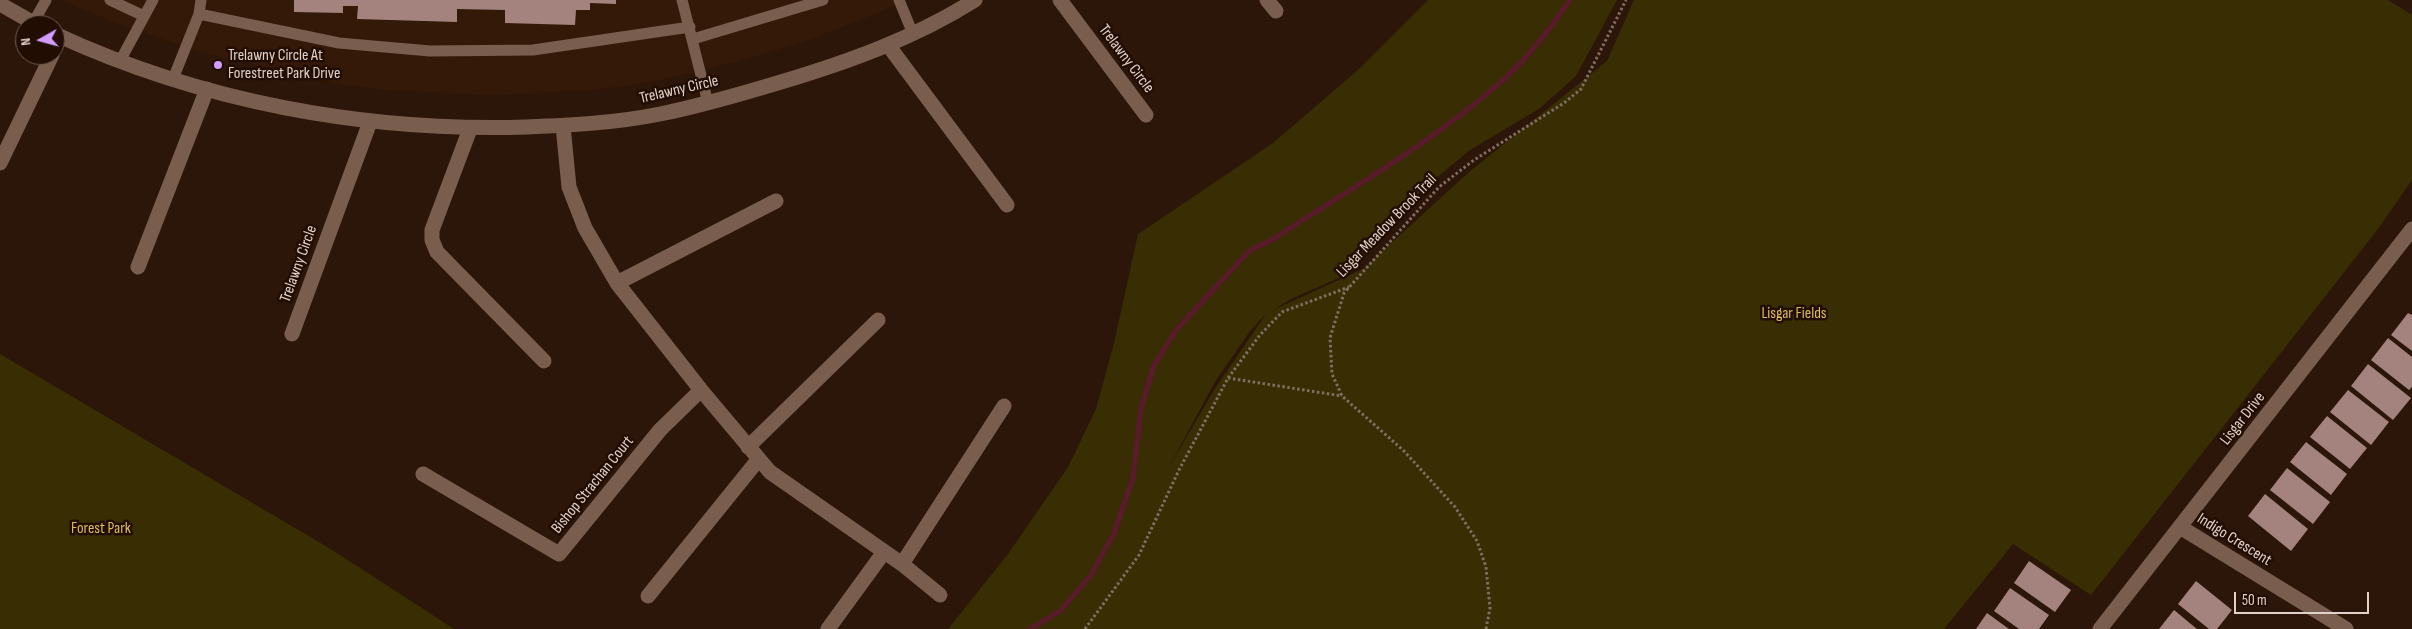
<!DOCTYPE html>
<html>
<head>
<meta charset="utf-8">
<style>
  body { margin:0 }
  #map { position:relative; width:2412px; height:629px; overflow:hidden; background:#2c1609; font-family:"Sofia Sans Condensed",sans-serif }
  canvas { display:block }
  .north { position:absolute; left:15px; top:15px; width:50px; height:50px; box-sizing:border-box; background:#220d03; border:1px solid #6e5b52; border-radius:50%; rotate:263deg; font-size:14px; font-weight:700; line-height:20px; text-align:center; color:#e1d1c9 }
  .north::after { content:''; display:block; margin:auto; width:18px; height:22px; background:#d19dfe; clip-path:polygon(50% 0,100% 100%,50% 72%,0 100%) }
  .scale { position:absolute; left:2234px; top:592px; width:135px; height:22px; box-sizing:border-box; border:2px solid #e1d1c9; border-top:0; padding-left:6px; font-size:15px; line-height:18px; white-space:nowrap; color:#e1d1c9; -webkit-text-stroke:4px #220d03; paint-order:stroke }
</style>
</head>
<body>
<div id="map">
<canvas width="2412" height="629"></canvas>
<div class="north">N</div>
<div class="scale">50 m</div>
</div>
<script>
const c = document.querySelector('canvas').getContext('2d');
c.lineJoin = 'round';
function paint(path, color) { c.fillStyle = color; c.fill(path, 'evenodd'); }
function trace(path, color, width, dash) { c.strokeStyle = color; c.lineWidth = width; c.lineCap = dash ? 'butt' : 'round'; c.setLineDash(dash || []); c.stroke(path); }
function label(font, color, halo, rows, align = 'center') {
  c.font = font + ' "Sofia Sans Condensed",sans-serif'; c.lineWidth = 5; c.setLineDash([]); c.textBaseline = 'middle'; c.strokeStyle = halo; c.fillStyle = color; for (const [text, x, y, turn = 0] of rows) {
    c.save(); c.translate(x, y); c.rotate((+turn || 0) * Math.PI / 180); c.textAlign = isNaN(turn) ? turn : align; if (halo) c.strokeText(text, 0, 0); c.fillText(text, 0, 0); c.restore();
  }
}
paint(new Path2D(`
  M61 0H906L883 11 803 42 735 62 647 83 594 90 492 95 384 90 339 84 299 75 200 52 119 24Z`), '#351908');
paint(new Path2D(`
  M1428 0H1617L1576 76 1539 109 1470 150 1421 191 1348 274 1293 298 1273 310 1363 269 1469 172 1607 61 1634 0H2388L2412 15V180L2378 229 2091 595 2013 544 1944 629H948L1008 554 1068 467 1096 409 1114 343 1138 234 1273 143 1358 70ZM1266 314 1214 390 1169 467 1216 380 1251 330Z
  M0 354 334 551 454 629H0Z`), '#392d03');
trace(new Path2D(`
  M1030 629 1060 611 1091 575 1114 533 1133 478 1141 408 1154 365 1177 329 1249 251 1275 238C1352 188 1436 140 1504 79 1529 56 1551 28 1570 0`), '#571b29', 5.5);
paint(new Path2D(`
  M294 0H616V4L590 3V10H576L575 25 505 23V10L457 9V22L357 19 358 6H343V13L294 12Z
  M2408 313 2412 315V351L2391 335Z
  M2388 338 2412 357V387L2409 390 2371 360Z
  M2368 364 2411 398 2393 420 2351 386Z
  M2348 390 2389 422 2371 445 2330 412Z
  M2327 416 2367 448 2350 469 2310 437Z
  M2306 442 2347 474 2331 495 2290 462Z
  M2287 468 2330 502 2313 524 2270 490Z
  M2265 494 2308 529 2291 551 2248 516Z
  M2029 561 2071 590 2055 612 2014 583Z
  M2196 581 2232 610 2217 629H2209L2178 604Z
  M2010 588 2049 615 2039 629H2019L1994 611Z
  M2174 610 2197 629H2159Z
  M1987 613 2009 629H1976Z`), '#a4837e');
trace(new Path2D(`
  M1228 378 1342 396
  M1085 629 1139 555 1179 470 1228 378 1260 335 1282 312 1349 287
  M1486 629 1490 608 1486 567 1477 541 1455 507 1404 451 1342 396 1332 374 1330 338 1344 293 1439 187 1474 160 1564 103 1581 89 1626 0`), '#816e63', 3, [2.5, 2.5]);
trace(new Path2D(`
  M110 0 144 16
  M682 0 708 103
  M899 0 913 34
  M199 14 339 43 430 51 533 50 690 27
  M33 23 46 0
  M693 39 823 0
  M120 61 153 0
  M173 79 199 14 201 0`), '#795e50', 11);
trace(new Path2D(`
  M1060 0 1146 115
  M1267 0 1276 11
  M888 45 1007 205
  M563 126 569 187 585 228 617 283 701 390 770 472 902 564 940 595
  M470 129 432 230V240L437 252 544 361
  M0 163 52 55
  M138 267 207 89
  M617 283 776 201
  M292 334 370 122
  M748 447 878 320
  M423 474 559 554 660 430 701 390
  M2180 527 2346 629
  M902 564 1004 406
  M648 596 758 460
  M828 629 884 552`), '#795e50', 15);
trace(new Path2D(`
  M0 4 37 25
  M55 34C202 102 365 132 526 127 571 125 616 123 660 114 701 106 741 94 781 82 848 62 915 38 975 0
  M2100 629 2412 229`), '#795e50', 15);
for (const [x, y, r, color] of [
  [218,65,5,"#d19dfe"]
]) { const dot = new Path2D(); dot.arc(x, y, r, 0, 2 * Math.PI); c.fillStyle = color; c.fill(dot); trace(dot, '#220d03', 2); }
label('16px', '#e1d1c9', '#220d03', [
  ["Trelawny Circle At",228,56],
  ["Forestreet Park Drive",228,74]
], 'left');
label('16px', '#e1d1c9', '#220d03', [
  ["Trelawny Circle",1126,59,53],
  ["Trelawny Circle",679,90,-13],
  ["Lisgar Meadow Brook Trail",1387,226,-46],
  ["Trelawny Circle",299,264,-70],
  ["Lisgar Drive",2243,419,-52],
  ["Bishop Strachan Court",593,485,-51],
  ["Indigo Crescent",2234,540,32]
]);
label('16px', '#dcbd5e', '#220d03', [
  ["Lisgar Fields",1794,314],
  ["Forest Park",101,529]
]);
</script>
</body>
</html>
